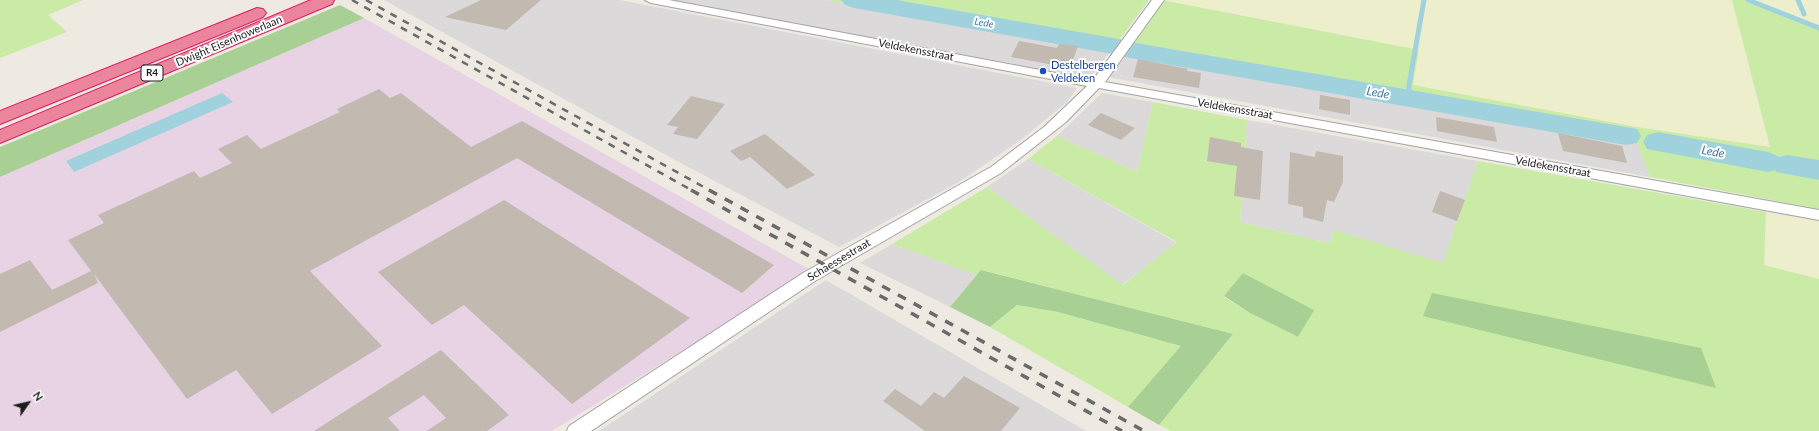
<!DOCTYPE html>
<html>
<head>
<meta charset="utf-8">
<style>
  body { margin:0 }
  #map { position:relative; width:1819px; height:431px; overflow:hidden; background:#eeeae2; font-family:Lato,sans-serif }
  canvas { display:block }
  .north { position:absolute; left:8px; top:383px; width:40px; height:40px; -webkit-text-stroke:3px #fff; paint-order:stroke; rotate:56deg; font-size:11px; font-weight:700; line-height:16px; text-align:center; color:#1c1c1c }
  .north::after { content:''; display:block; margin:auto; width:14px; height:18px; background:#1c1c1c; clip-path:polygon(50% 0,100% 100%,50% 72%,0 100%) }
</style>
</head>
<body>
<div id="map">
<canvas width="1819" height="431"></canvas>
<div class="north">N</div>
</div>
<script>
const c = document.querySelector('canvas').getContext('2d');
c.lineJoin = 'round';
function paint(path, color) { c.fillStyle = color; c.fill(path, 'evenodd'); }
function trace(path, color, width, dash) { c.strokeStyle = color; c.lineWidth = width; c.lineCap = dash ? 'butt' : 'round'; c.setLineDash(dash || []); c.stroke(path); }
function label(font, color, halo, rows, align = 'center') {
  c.font = font + ' Lato,sans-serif'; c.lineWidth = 4; c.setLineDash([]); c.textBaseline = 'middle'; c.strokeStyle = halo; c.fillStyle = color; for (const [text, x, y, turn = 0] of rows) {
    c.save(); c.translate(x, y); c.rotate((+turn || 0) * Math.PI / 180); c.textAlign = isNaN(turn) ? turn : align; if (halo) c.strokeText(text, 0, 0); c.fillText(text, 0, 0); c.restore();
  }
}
paint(new Path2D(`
  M384 0H619L1077 88 1067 102 1022 139 959 182 839 247 664 154Z
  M671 0H827L1110 52 1089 78Z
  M1128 53 1637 142 1650 177 1108 77Z
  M1102 93 1153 102 1137 172 1057 136Z
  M1247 120 1478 161 1443 264 1334 230 1329 243 1240 222Z
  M1028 159 1177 243 1122 285 987 187Z
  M892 244 977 275 950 307 860 263Z
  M826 280 1086 431H599Z`), '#dbd9d9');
paint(new Path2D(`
  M364 18 812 271 552 431H0V177Z`), '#e8d3e5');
paint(new Path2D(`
  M1162 0H1732L1770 147 1637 127 1413 85 1419 50Z
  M1749 0H1819V26Z
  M1766 212 1819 222V279L1764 265Z`), '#edeecc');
paint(new Path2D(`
  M0 0H83L48 15 67 32 0 58Z
  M827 0H1149L1110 52Z
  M1162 0 1419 50 1413 85 1637 127 1770 147 1732 0H1749L1819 26V209L1650 177 1637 142 1128 53Z
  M1153 102 1247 120 1240 222 1329 243 1334 230 1443 263 1478 161 1766 212 1764 265 1819 279V431H1171L1159 425 1233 334 982 270 977 275 892 244 987 187 1123 285 1177 242 1028 159 1057 136 1137 172ZM1243 273 1313 310 1298 337 1250 313 1224 297Z
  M1017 305 1058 312 1181 346 1128 407 990 327Z`), '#caeba5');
paint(new Path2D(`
  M340 5 364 18 0 177V147Z
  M981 270 1233 334 1159 425 1128 407 1181 346 1058 312 1017 305 990 327 950 307Z
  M1243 273 1314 310 1298 337 1250 313 1224 296Z
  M1432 293 1701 348 1716 388 1423 316Z`), '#a8d094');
paint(new Path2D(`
  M222 93 233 102 74 172 66 161Z`), '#a0d2de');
trace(new Path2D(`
  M1748 0 1819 28
  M1798 0 1804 14
  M1409 98V85L1424 0`), '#a0d2de', 5);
paint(new Path2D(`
  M841 0H897L1113 38 1123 40 1125 43 1130 42 1626 127 1637 129 1641 136 1637 143 1626 145 1130 58 1120 56 1118 53 1113 54 854 8 845 5Z
  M1658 132 1768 152 1780 157 1787 155 1819 160V180L1776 172 1775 170 1768 172 1647 149 1643 142 1647 135Z`), '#a0d2de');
paint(new Path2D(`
  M481 0H541L506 30 445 17Z
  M1019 41 1057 48 1059 44 1078 46 1070 68 1011 57Z
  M1138 59 1188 69 1187 71 1201 73 1199 88 1133 77Z
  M379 89 390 98 401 93 471 147 522 121 774 265 742 293 517 158 310 271 382 346 272 414 236 370 187 399 94 274 98 283 0 332V274L30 260 52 290 91 271 68 240 104 223 98 215 194 171 200 178 232 163 218 149 247 135 261 149 340 112 337 109Z
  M1320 95 1350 100V115L1319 109Z
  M691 96 725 104 697 139 673 134 678 127 667 125Z
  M1101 113 1135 128 1121 140 1088 125Z
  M1436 117 1494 127 1497 142 1437 131Z
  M1558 133 1622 146 1627 163 1563 151Z
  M765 134 815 175 787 189 750 157 741 161 730 151Z
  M1210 137 1241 143V147L1263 151 1260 200 1234 196 1237 166 1207 161Z
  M1316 151 1343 156V182L1334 202 1327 200 1323 222 1303 217V207L1288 204 1290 152 1315 157Z
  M1440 191 1465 200 1457 221 1432 212Z
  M504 200 690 318 572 404 464 305 432 325 378 272Z
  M441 350 509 415 487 431H427L446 418 424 395 388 418 400 431H314Z
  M964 376 1020 408 1001 431H925L883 401 895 389 921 406 934 392 944 398Z`), '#c2b9b1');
const minor = new Path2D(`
  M645 0H669L1093 80 1152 0H1164L1105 82 1819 210V220L1099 88 1066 122 1001 173 815 281 591 431H567L569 426 803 273 991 167 1044 127 1087 86 651 3Z`);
const motorway = new Path2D(`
  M311 0H334L332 4 0 143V130Z
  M257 8 263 9 266 13 263 17 0 124V111Z`);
trace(minor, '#a3a3a3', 2);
trace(motorway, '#df1c65', 2);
paint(minor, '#fff');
paint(motorway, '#ea859b');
trace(new Path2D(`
  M352 0 693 191
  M366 0 711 191`), '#6a6a6a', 2.5, [7, 7]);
trace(new Path2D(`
  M691 190 1122 431
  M709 190 1144 431`), '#6a6a6a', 3.5, [9, 9]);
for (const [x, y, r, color] of [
  [1043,71,4,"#1a4fb4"]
]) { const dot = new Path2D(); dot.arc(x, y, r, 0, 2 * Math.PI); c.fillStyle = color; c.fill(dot); trace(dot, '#fff', 1.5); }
label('italic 10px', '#4279a7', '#fff', [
  ["Lede",984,23,10]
]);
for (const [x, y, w] of [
  [152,73,22]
]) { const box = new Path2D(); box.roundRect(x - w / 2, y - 8, w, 16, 3); c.fillStyle = '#fff'; c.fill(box); trace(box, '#1c1c1c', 1); }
label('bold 10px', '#1c1c1c', null, [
  ["R4",152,73]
]);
label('11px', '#1c1c1c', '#fff', [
  ["Dwight Eisenhowerlaan",229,41,-23],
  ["Veldekensstraat",916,50,11],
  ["Veldekensstraat",1235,109,10],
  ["Veldekensstraat",1553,167,10],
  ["Schaessestraat",839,260,-31]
]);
label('11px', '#164399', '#fff', [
  ["Destelbergen",1051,65],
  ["Veldeken",1051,78]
], 'left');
label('italic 12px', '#4279a7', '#fff', [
  ["Lede",1378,93,10],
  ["Lede",1713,152,10]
]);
</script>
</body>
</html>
